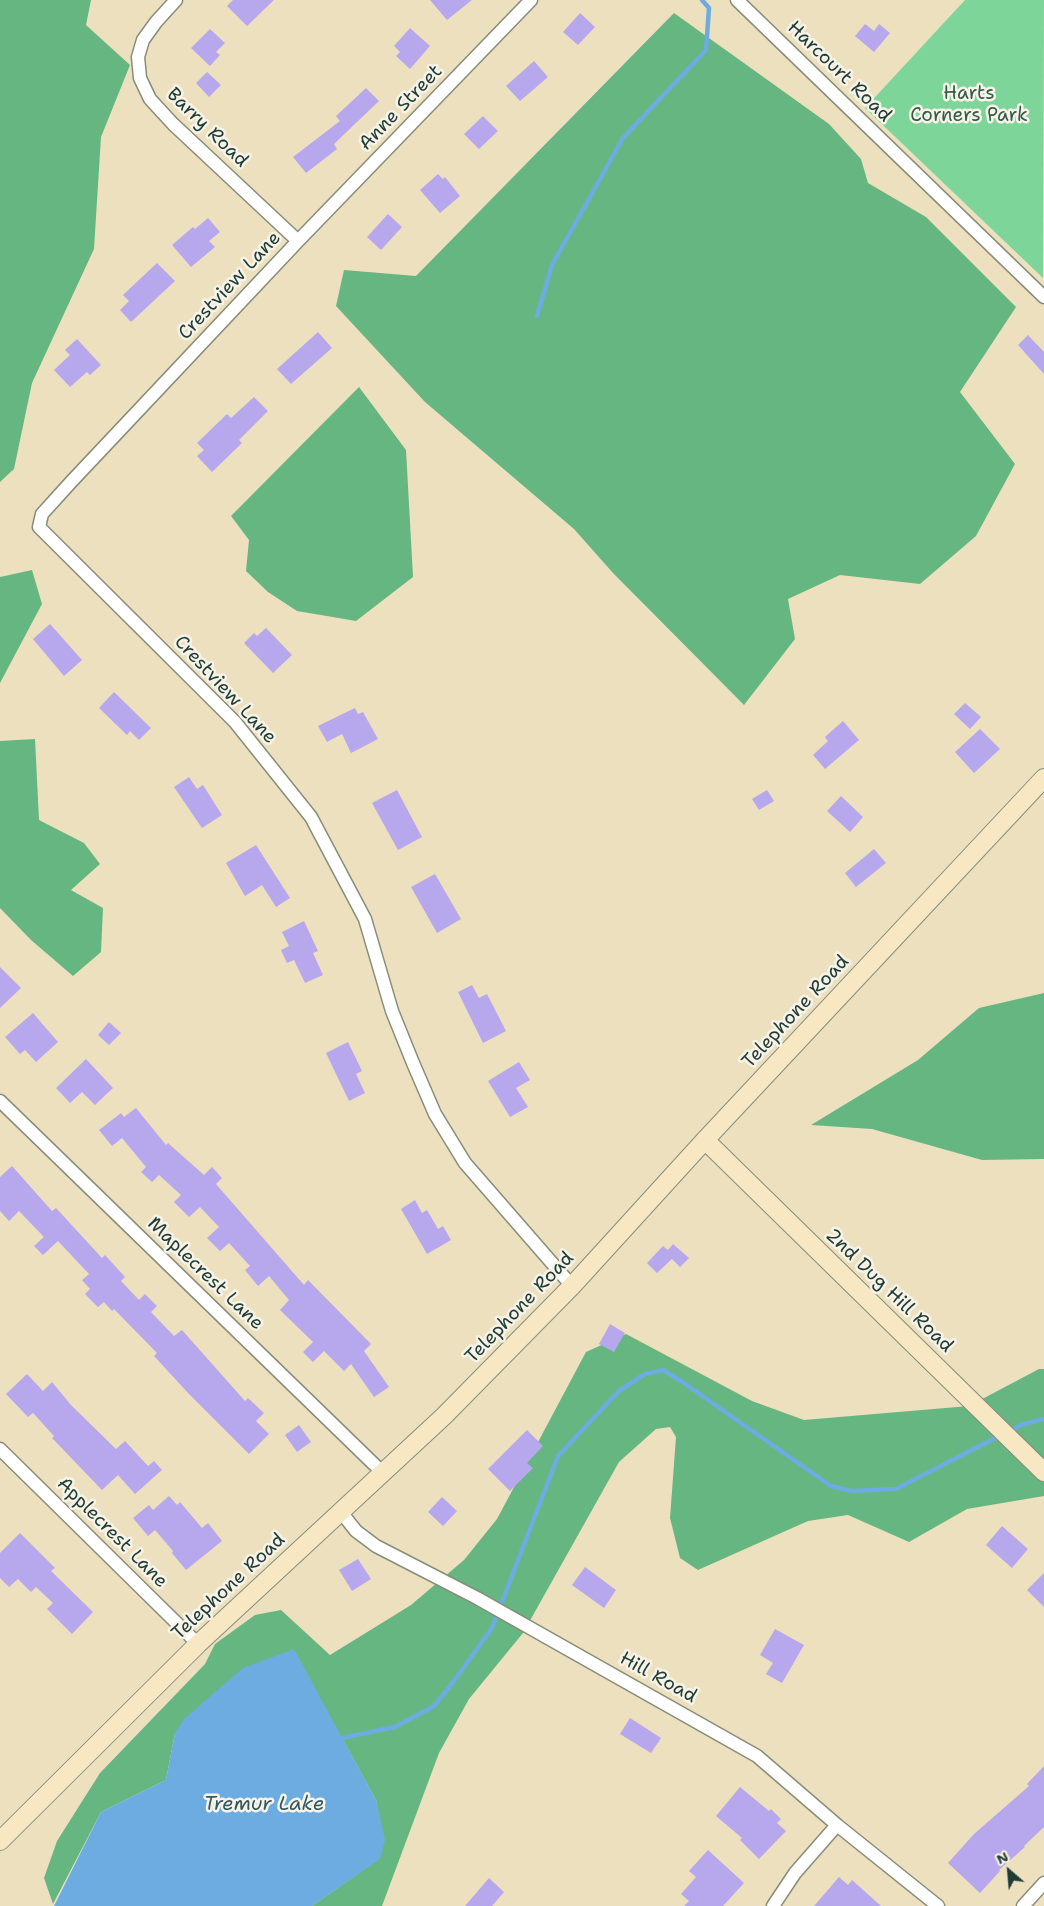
<!DOCTYPE html>
<html>
<head>
<meta charset="utf-8">
<style>
  body { margin:0 }
  #map { position:relative; width:1044px; height:1906px; overflow:hidden; background:#ede0bf; font-family:"Shantell Sans",sans-serif }
  canvas { display:block }
  .north { position:absolute; left:984px; top:1846px; width:50px; height:50px; -webkit-text-stroke:4px #f7f3e8; paint-order:stroke; rotate:333deg; font-size:14px; font-weight:700; line-height:20px; text-align:center; color:#1f3d34 }
  .north::after { content:''; display:block; margin:auto; width:18px; height:22px; background:#1f3d34; clip-path:polygon(50% 0,100% 100%,50% 72%,0 100%) }
</style>
</head>
<body>
<div id="map">
<canvas width="1044" height="1906"></canvas>
<div class="north">N</div>
</div>
<script>
const c = document.querySelector('canvas').getContext('2d');
c.lineJoin = 'round';
function paint(path, color) { c.fillStyle = color; c.fill(path, 'evenodd'); }
function trace(path, color, width, dash) { c.strokeStyle = color; c.lineWidth = width; c.lineCap = dash ? 'butt' : 'round'; c.setLineDash(dash || []); c.stroke(path); }
function label(font, color, halo, rows, align = 'center') {
  c.font = font + ' "Shantell Sans",sans-serif'; c.lineWidth = 5; c.setLineDash([]); c.textBaseline = 'middle'; c.strokeStyle = halo; c.fillStyle = color; for (const [text, x, y, turn = 0] of rows) {
    c.save(); c.translate(x, y); c.rotate((+turn || 0) * Math.PI / 180); c.textAlign = isNaN(turn) ? turn : align; if (halo) c.strokeText(text, 0, 0); c.fillText(text, 0, 0); c.restore();
  }
}
paint(new Path2D(`
  M965 0H1044L1043 278 865 108Z`), '#7dd59a');
paint(new Path2D(`
  M0 0H91L86 25 130 65 101 137 94 249 32 383 14 469 0 482Z
  M674 13 829 124 861 159 868 183 926 217 1016 307 960 392 1015 464 976 536 920 584 840 575 788 599 795 639 744 705 613 573 574 529 425 402 336 306 344 270 416 276Z
  M359 387 406 450 413 577 356 621 297 611 268 592 246 571 249 540 231 516Z
  M32 570 42 604 0 683V577Z
  M35 739 39 820 84 843 100 864 71 890 103 908 101 952 73 976 31 940 0 908V741Z
  M1044 993V1159L982 1160 872 1129 811 1125 918 1060 979 1008Z
  M626 1334 752 1401 804 1420 969 1406 1039 1369H1044V1496L967 1509 909 1542 848 1515 808 1521 698 1570 680 1558 670 1518 676 1437 670 1427 656 1429 619 1462 523 1633 469 1699 439 1753 382 1906H312L379 1859 377 1802 342 1738 175 1733 166 1780 101 1812 53 1904 44 1878 57 1841 100 1773 205 1664 215 1644 255 1615 281 1610 330 1655 411 1605 464 1560 497 1519 586 1352Z`), '#66b682');
paint(new Path2D(`
  M294 1649 377 1802 385 1840 380 1859 312 1906H54L101 1812 166 1780 175 1733 184 1719 243 1668Z`), '#6cace0');
trace(new Path2D(`
  M537 316 552 265 623 138 706 50 709 8 702 0
  M1008 1432 1021 1425 1044 1419
  M342 1738 395 1727 434 1706 454 1681 492 1628 558 1456 619 1391 645 1374 663 1370 681 1381 831 1486 852 1491 896 1489 1001 1435`), '#6cace0', 4.5);
paint(new Path2D(`
  M233 0H274L247 26 227 6Z
  M430 0H472L447 20Z
  M580 13 595 27 578 45 563 32Z
  M865 24 874 31 879 24 890 33 874 52 855 36Z
  M410 28 430 46 410 69 396 56 400 52 394 46Z
  M210 29 225 43 216 52 220 55 210 66 191 48Z
  M534 61 548 77 520 101 506 86Z
  M207 72 221 85 209 97 196 83Z
  M366 88 379 101 334 144 337 149 306 173 293 157 340 121 336 116Z
  M483 116 498 131 479 149 464 134Z
  M438 174 443 179 445 177 460 196 440 213 420 190Z
  M388 214 402 227 381 250 367 237Z
  M208 218 220 232 209 241 215 247 191 267 172 245 193 227 195 229Z
  M157 263 175 281 131 322 120 310 129 301 123 295Z
  M318 332 332 348 291 384 277 369Z
  M1028 335 1044 352V374L1018 345Z
  M77 339 101 365 90 375 87 372 70 387 54 370 70 355 65 350Z
  M254 397 268 411 239 440 242 443 212 472 197 456 204 450 197 443 227 414 231 418Z
  M50 624 82 660 64 676 33 639Z
  M266 628 292 655 273 673 244 643 254 633 257 636Z
  M114 692 151 728 139 740 130 731 127 735 99 708Z
  M965 703 981 717 970 729 954 714Z
  M355 708 358 714 363 712 378 739 351 753 342 734 327 742 318 726Z
  M843 721 859 740 825 769 813 755 828 741 825 737Z
  M980 729 1000 749 974 773 955 752Z
  M189 777 197 789 203 785 222 815 202 828 174 787Z
  M397 790 422 837 398 850 372 803Z
  M767 790 774 801 759 810 752 799Z
  M841 796 863 817 850 832 827 811Z
  M256 845 290 898 276 907 262 885 245 896 226 863Z
  M874 849 886 863 856 887 845 873Z
  M435 874 461 919 437 933 411 887Z
  M304 921 318 951 313 953 323 975 305 983 294 960 287 963 281 950 289 946 282 932Z
  M0 967 21 988 0 1008Z
  M472 985 479 998 487 994 506 1031 483 1043 458 992Z
  M33 1013 58 1042 36 1062 25 1050 20 1054 5 1037Z
  M109 1022 121 1033 109 1045 98 1035Z
  M348 1042 362 1071 356 1074 365 1093 349 1101 326 1053Z
  M86 1059 113 1088 95 1105 82 1092 70 1103 56 1088Z
  M519 1062 530 1080 516 1088 528 1107 510 1117 488 1081Z
  M136 1108 166 1145 168 1143 204 1175 212 1167 222 1178 216 1184 304 1285 308 1280 371 1344 364 1351 389 1387 374 1397 351 1364 344 1371 324 1351 313 1362 303 1352 313 1342 280 1310 289 1300 269 1276 258 1286 245 1270 250 1266 229 1243 220 1251 207 1238 219 1227 200 1207 189 1217 174 1202 181 1195 159 1175 152 1182 141 1172 146 1167 122 1138 112 1146 99 1130 121 1113 124 1117Z
  M12 1166 52 1211 56 1208 102 1258 105 1255 125 1277 121 1281 139 1300 145 1294 157 1306 151 1312 174 1336 182 1330 245 1401 248 1398 264 1413 256 1421 269 1434 249 1454 189 1394 154 1356 157 1353 114 1309 112 1311 104 1302 98 1307 85 1294 90 1289 82 1280 89 1274 58 1241 43 1255 34 1246 44 1237 19 1211 9 1221 0 1211V1177Z
  M415 1200 422 1213 427 1210 438 1229 443 1226 451 1240 427 1254 401 1209Z
  M673 1244 689 1258 680 1267 672 1259 657 1273 647 1263 663 1246 668 1250Z
  M610 1324 625 1333 614 1352 599 1344Z
  M27 1374 43 1391 52 1382 71 1405 116 1449 125 1441 148 1466 154 1461 162 1470 135 1494 118 1475 102 1490 52 1438 54 1436 33 1413 28 1417 6 1394Z
  M299 1425 311 1442 297 1452 285 1435Z
  M527 1430 543 1446 527 1463 533 1468 510 1491 488 1469Z
  M169 1496 177 1505 180 1502 202 1528 208 1523 222 1541 186 1570 172 1553 173 1551 155 1530 148 1536 133 1518 149 1505 153 1510Z
  M442 1497 457 1511 443 1526 428 1512Z
  M1002 1526 1028 1549 1012 1568 986 1545Z
  M20 1533 55 1568 51 1571 93 1612 72 1634 47 1609 53 1603 36 1587 31 1592 18 1579 9 1587 0 1578V1553Z
  M358 1559 371 1579 352 1591 339 1570Z
  M585 1567 616 1590 604 1608 572 1585Z
  M1044 1573V1607L1027 1590Z
  M775 1629 804 1645 782 1683 766 1674 773 1663 760 1655Z
  M630 1718 661 1738 651 1753 620 1734Z
  M1044 1766V1827L1024 1846 1025 1847 999 1870 1000 1871 980 1893 948 1863 974 1834 1029 1786 1027 1784Z
  M740 1787 769 1811 771 1809 781 1819 777 1823 786 1831 759 1859 740 1840 742 1838 716 1816Z
  M708 1850 744 1883 723 1906H684L689 1901 681 1894 696 1877 689 1871Z
  M839 1877 848 1885 852 1880 881 1906H814Z
  M489 1878 504 1892 492 1906H465Z`), '#b7a7ed');
const street = new Path2D(`
  M176 0 156 22 143 40 138 57 140 78 150 99 173 124 298 241
  M531 0 298 241 71 482 42 514 39 527 235 722 311 817 365 919 392 1011 413 1063 435 1114 465 1163 572 1286
  M737 0 1044 297
  M0 1101 383 1473
  M0 1449 198 1644
  M341 1512 356 1531 376 1546 477 1598 757 1756 837 1825 938 1906
  M773 1906 795 1873 837 1825
  M1023 1906 1044 1883`);
const secondary = new Path2D(`
  M705 1140 1044 1472
  M0 1841 198 1644 444 1416 572 1286 705 1140 1044 778`);
trace(street, '#868e7a', 15);
trace(secondary, '#868e7a', 20);
trace(street, '#fff', 12);
trace(secondary, '#f7e8c3', 18);
label('19px', '#1f3d34', '#f7f3e8', [
  ["Harcourt Road",839,72,44],
  ["Anne Street",401,108,-46],
  ["Barry Road",207,128,44],
  ["Crestview Lane",230,286,-47],
  ["Crestview Lane",225,690,47],
  ["Telephone Road",796,1012,-47],
  ["Maplecrest Lane",205,1274,44],
  ["2nd Dug Hill Road",889,1291,44],
  ["Telephone Road",520,1308,-46],
  ["Applecrest Lane",112,1533,45],
  ["Telephone Road",229,1587,-43],
  ["Hill Road",658,1678,29]
]);
label('19px', '#325b48', '#f7f3e8', [
  ["Harts",969,94],
  ["Corners Park",969,116]
]);
label('italic 20px', '#32595f', '#f7f3e8', [
  ["Tremur Lake",264,1805]
]);
</script>
</body>
</html>
